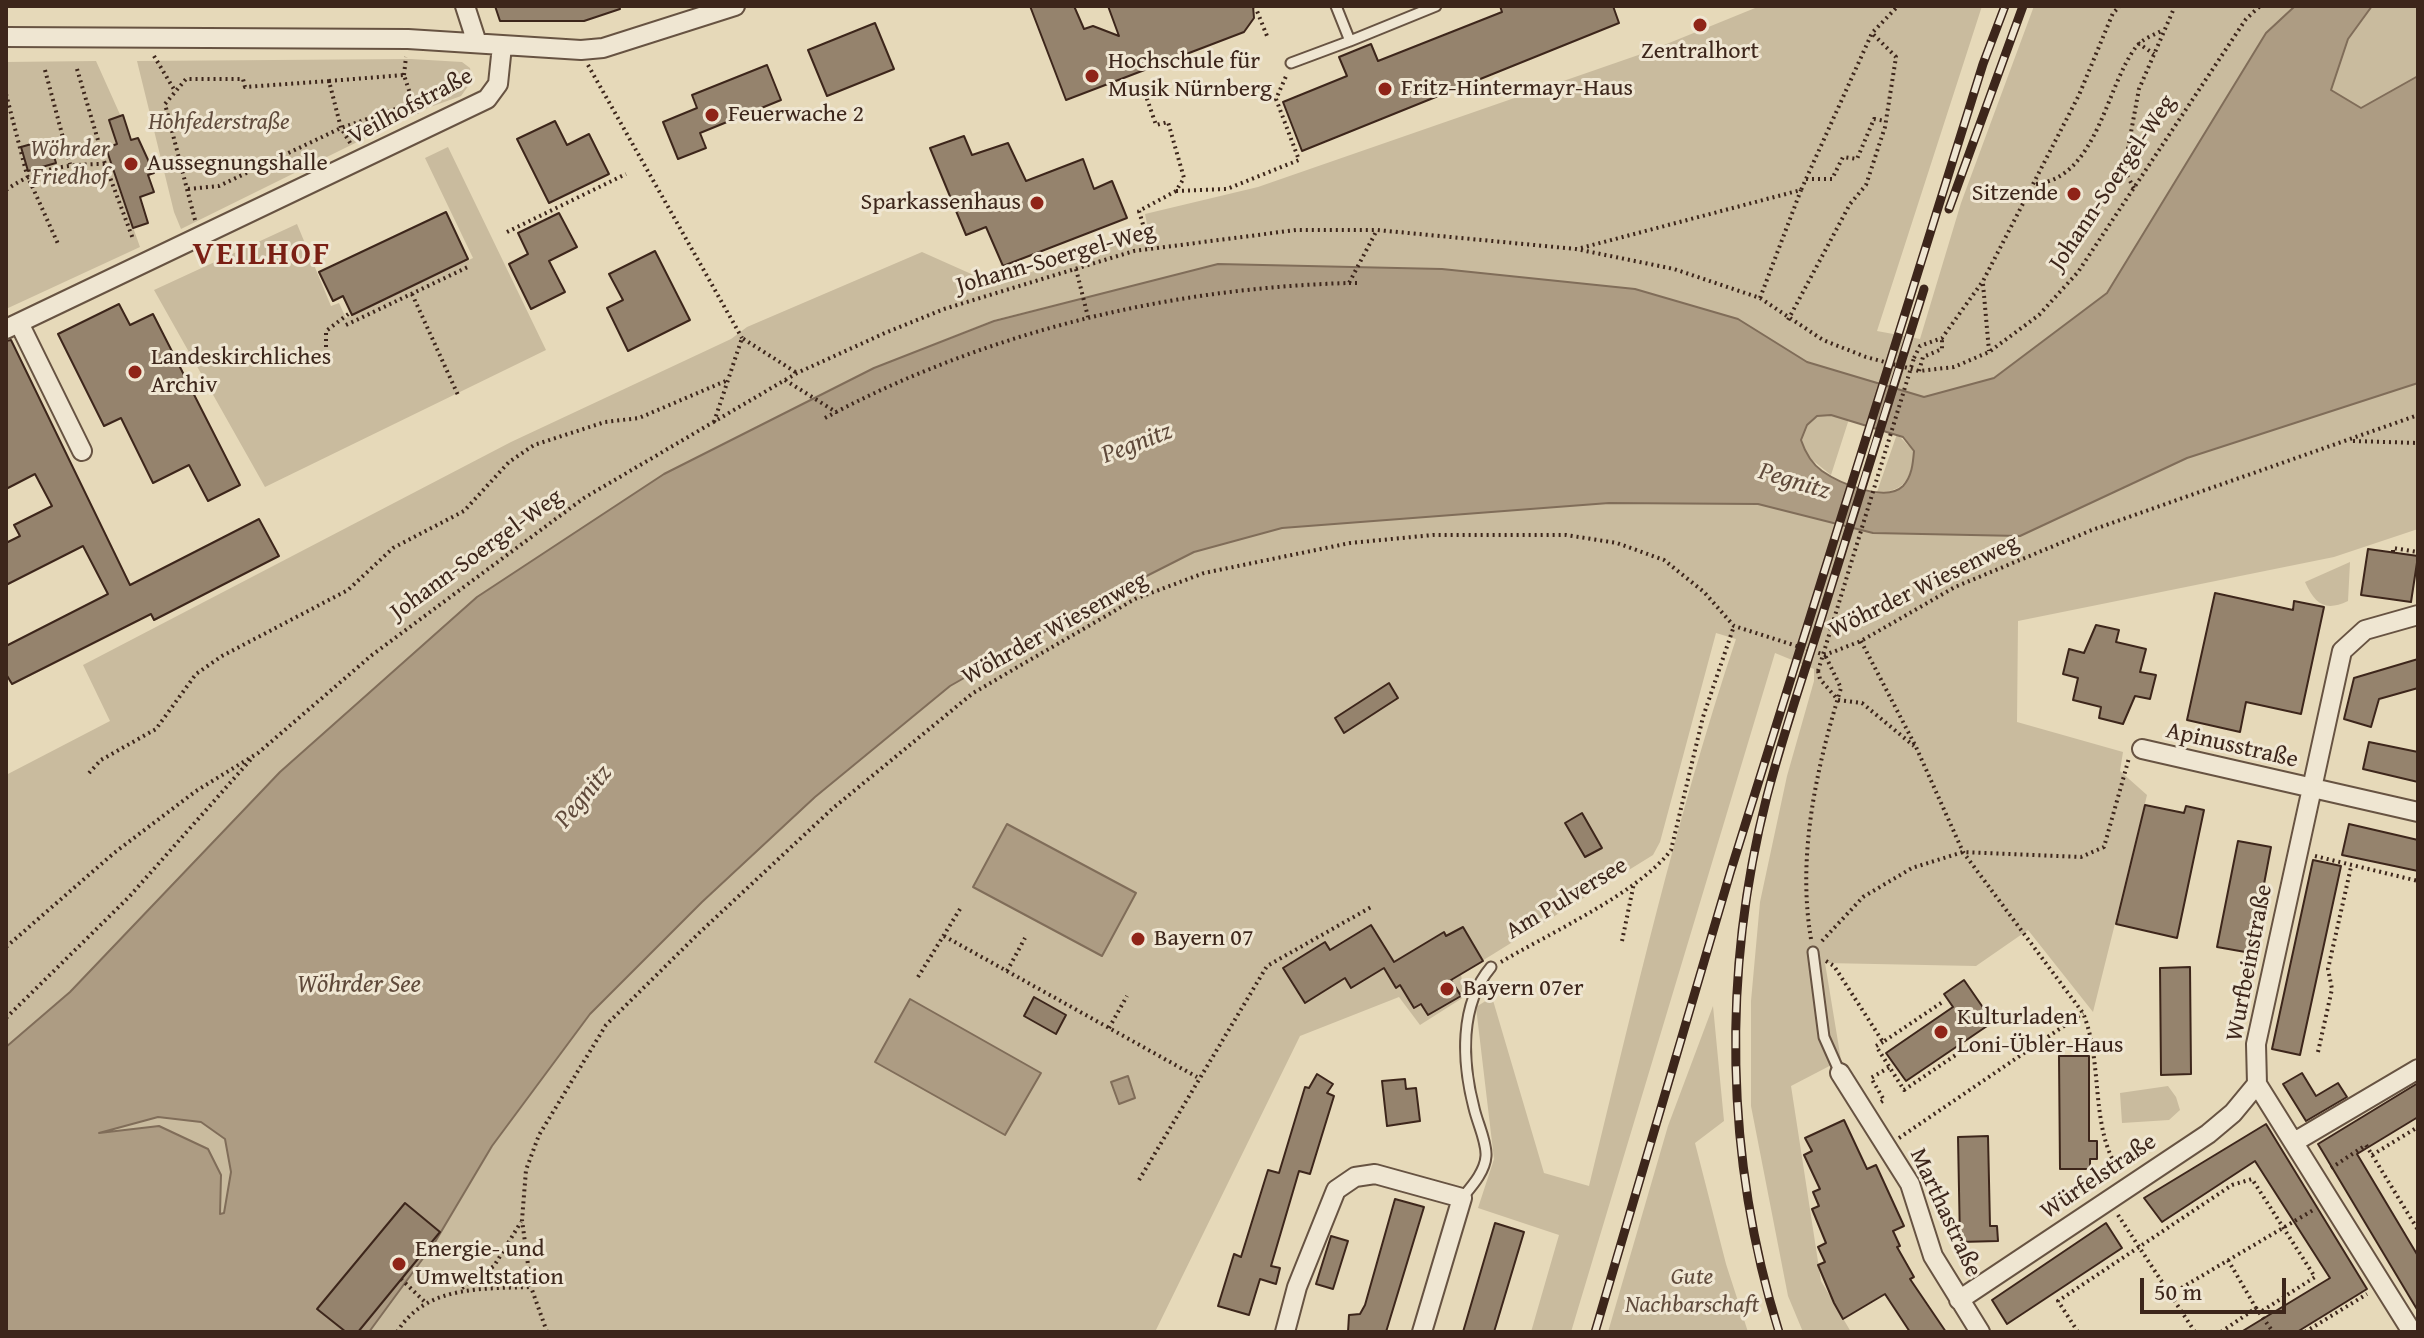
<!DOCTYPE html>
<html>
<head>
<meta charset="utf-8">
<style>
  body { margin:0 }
  #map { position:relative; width:2424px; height:1338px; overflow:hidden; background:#e6d9b9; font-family:"Gentium Book Plus",serif }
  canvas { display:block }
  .frame { position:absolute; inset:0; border:8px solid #3d261b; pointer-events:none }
  .scale { position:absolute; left:2140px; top:1278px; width:146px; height:36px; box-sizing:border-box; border:4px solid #3d261b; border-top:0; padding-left:10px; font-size:24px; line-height:28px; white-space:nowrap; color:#3d261b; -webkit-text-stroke:6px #efe6d2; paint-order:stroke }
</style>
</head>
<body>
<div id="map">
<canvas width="2424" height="1338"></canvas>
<div class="frame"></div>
<div class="scale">50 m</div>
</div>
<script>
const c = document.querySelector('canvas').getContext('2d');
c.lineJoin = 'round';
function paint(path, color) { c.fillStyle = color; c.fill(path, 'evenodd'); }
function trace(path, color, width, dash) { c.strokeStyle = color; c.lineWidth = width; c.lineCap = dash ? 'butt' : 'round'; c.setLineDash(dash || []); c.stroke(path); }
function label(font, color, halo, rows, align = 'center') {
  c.font = font + ' "Gentium Book Plus",serif'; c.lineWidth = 6; c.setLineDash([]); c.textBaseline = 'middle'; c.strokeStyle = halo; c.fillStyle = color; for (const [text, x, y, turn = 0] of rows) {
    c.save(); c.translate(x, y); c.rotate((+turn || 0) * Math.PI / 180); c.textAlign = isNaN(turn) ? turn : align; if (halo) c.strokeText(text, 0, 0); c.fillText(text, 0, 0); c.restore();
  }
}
paint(new Path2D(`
  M1760 6H1982L1877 331 1920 339 1961 203 2034 6H2295L2266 33 2107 293 1994 378 1924 397 1807 362 1738 319 1635 289 1442 269 1083 298 994 320 874 368 664 474 477 597 280 772 70 992 6 1047V775L110 721 83 665 511 442 731 339 747 327 922 252 996 285 1148 229 1145 214 1258 187 1647 52Z
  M2372 6H2418V76L2361 109 2331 90 2348 39Z
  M411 59 462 62 470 68 472 81 461 96 422 110 181 229 174 212 137 61Z
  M96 61 131 139 138 138 154 173 149 176 154 192 124 202 140 247 6 309V62Z
  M448 147 546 350 265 487 154 290 297 224 331 306 339 303 346 318 473 258 425 158Z
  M2418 383V529L2334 557 2018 621 2017 722 2123 752 2120 771 2147 795 2093 1012 2028 930 1976 966 1825 963 1841 1060 1791 1086 1821 1281 1851 1332H1803L1788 1296 1751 1106V1001L1760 902 1787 776 1814 681V669L1775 653 1571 1332H1531L1559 1235 1478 1208 1494 1159 1476 1007 1492 997 1544 1173 1589 1186C1634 1002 1676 818 1736 639L1716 633 1660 842 1653 855 1461 974 1464 997 1420 1025 1399 997 1300 1036 1155 1332H369L435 1242 492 1146 590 1014 702 902 815 797 950 686 1113 593 1195 552 1282 528 1609 503 1758 504 1873 533 2020 536 2187 458Z
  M1831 415 1849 419 1831 475 1806 455 1801 440 1807 425 1817 416Z
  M1897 434 1914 451C1912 476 1905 493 1877 492Z
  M2350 562 2348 601C2325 612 2315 604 2305 582Z
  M1713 1006 1724 1121 1695 1143 1726 1264 1748 1332H1608L1668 1126Z
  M2168 1086 2176 1097 2180 1110 2169 1120 2122 1123 2120 1093Z
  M159 1117 201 1121 225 1139 231 1172 225 1213 220 1215 221 1175 208 1149 159 1126 98 1133Z`), '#c9bb9e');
const water = new Path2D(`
  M2295 6H2372L2348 39 2331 90 2361 108 2418 76V383L2187 458 2020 536 1873 533 1758 504 1609 503 1282 528 1194 552 1113 593 950 686 815 797 702 902 590 1014 492 1146 435 1242 369 1332H6V1047L70 992 280 772 477 597 664 474 874 368 994 321 1218 264 1442 269 1635 289 1738 319 1807 362 1924 397 1994 378 2107 293 2266 33ZM1831 415 1903 437 1914 451C1913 463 1912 476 1903 486 1886 503 1839 483 1822 471 1811 463 1805 452 1801 440L1807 425 1817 416ZM158 1117 201 1122 225 1139 231 1172 224 1213 220 1214 221 1175 208 1149 159 1126 99 1133Z
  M1007 824 1136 893 1102 956 973 887Z
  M910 999 1041 1073 1005 1135 875 1062Z
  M1128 1076 1135 1098 1119 1104 1111 1082Z`);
paint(water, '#ad9c83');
trace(water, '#806d59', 2);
const building = new Path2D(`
  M495 6H619L620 9 584 21H500Z
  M1030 6H1074L1084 29 1093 26 1119 36 1108 6H1253L1254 18 1244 32 1066 100Z
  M1500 6H1613L1619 23 1302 151 1283 102 1347 76 1339 57 1371 44 1378 61 1502 12Z
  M875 23 894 69 827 96 808 50Z
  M767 65 781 100 700 133 706 148 678 159 663 122 697 108 692 95Z
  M123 115 131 140 138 138 154 173 148 175 154 192 140 197 148 223 133 228 106 148 117 144 109 120Z
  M555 121 567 145 589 134 609 174 549 203 517 139Z
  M964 136 972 155 1008 143 1026 181 1083 159 1094 189 1112 181 1127 218 1003 266 986 227 966 235 930 148Z
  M49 139 56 163 28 171 21 147Z
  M446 212 468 259 352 315 343 296 333 301 319 272Z
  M559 213 577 247 549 261 565 292 531 309 509 264 528 254 518 233Z
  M655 251 690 320 628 351 607 308 623 300 609 274Z
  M119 304 130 325 153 314 240 485 208 501 189 465 153 483 121 418 104 426 58 334Z
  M11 340 130 585 259 519 279 556 154 620 151 614 12 684 6 674V646L108 594 83 546 6 585V543L20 536 14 525 52 506 35 474 6 489V341Z
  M2368 549 2418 556 2411 602 2361 595Z
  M2215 593 2293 610 2294 601 2324 607 2301 714 2246 702 2240 732 2187 720Z
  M2096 625 2119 630 2116 642 2146 649 2140 672 2156 675 2150 699 2135 696 2123 724 2099 718 2101 707 2073 700 2078 678 2063 674 2069 649 2084 653Z
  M2418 659V688L2379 699 2371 727 2344 719 2354 678Z
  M1389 683 1398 698 1344 733 1335 718Z
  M2369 742 2418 752V782L2363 769Z
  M2145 805 2184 813 2186 806 2204 810 2177 938 2116 924Z
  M1582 813 1602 848 1585 857 1565 823Z
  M2349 824 2418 840V871L2342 855Z
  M2238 841 2271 847 2251 953 2217 947Z
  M2313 860 2341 866 2300 1055 2272 1049Z
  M1371 925 1394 962 1444 932 1446 936 1463 927 1483 961 1451 980 1461 996 1428 1015 1421 1004 1414 1008 1400 985 1396 988 1384 968 1351 988 1345 978 1305 1003 1283 968 1325 942 1330 950Z
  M2190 967 2191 1074 2161 1075 2160 968Z
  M1964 980 1993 1022 1906 1081 1886 1053 1953 1007 1944 994Z
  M1034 997 1066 1015 1056 1034 1024 1016Z
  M2059 1056H2089V1141H2097V1159H2090V1169H2060Z
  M2302 1073 2316 1096 2338 1083 2347 1097 2306 1121 2283 1084Z
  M1317 1074 1333 1084 1327 1093 1334 1096 1310 1174 1299 1171 1271 1266 1280 1268 1276 1284 1260 1279 1249 1315 1218 1306 1234 1254 1241 1257 1268 1170 1279 1173 1305 1087 1309 1088Z
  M1405 1079 1406 1089 1416 1088 1420 1121 1387 1126 1382 1081Z
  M2418 1083V1117L2357 1154 2418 1256V1311L2318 1144Z
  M1844 1120 1867 1169 1876 1165 1904 1226 1893 1231 1900 1246 1897 1247 1914 1277 1910 1279 1946 1332H1910L1885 1294 1843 1319 1834 1303 1818 1265 1825 1262 1818 1247 1826 1243 1812 1209 1819 1206 1813 1192 1820 1189 1804 1155 1812 1151 1805 1138Z
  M2266 1124 2367 1289 2297 1332H2241L2330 1278 2255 1161 2162 1222 2144 1198Z
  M1988 1136 1990 1226H1997L1998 1241 1960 1242 1958 1137Z
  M1395 1199 1424 1207 1386 1332H1348L1349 1315 1360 1314 1365 1305Z
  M405 1203 440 1232 358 1332H346L317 1309Z
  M1495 1223 1524 1232 1494 1332H1463Z
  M2106 1223 2122 1248 2007 1324 1992 1300Z
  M1331 1236 1348 1241 1333 1289 1316 1284Z`);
paint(building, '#95836d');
trace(building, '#3d261b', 2);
const lane = new Path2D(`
  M1350 41 1436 6
  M1291 63 1350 41 1336 6
  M1813 952 1824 1037 1840 1073
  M1462 1198C1471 1187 1485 1172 1486 1156 1487 1142 1477 1122 1474 1108 1462 1062 1459 1005 1491 967`);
const street = new Path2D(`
  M465 6 477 43
  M6 37 408 39 581 50 603 48 735 6
  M19 323 82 451
  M6 329 487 99 498 84 502 46
  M2142 749 2418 812
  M1840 1073 1910 1184 1933 1256 1980 1332
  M2296 1141 2418 1069
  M1959 1300 2208 1134 2233 1113 2257 1084
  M1285 1332 1297 1287 1336 1190 1355 1177 1375 1174 1462 1198 1422 1332
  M2412 1332 2257 1084 2256 1044 2342 651 2365 630 2418 615`);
trace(lane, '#675342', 13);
trace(street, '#675342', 22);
trace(new Path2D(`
  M1255 6 1267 36
  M2138 43 2154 54
  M154 56 175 91
  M588 65 742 338
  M77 69 105 164
  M45 70 70 164
  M404 75 406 57
  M329 81 404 75 417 115
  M1143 87 1156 125 1168 122 1184 178 1176 191 1139 211 1150 248
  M6 94 27 175 59 246
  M1806 179H1832L1843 157 1857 159 1874 119 1885 121
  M2036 184C2097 178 2106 86 2136 47 2142 39 2154 35 2163 30
  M2134 188 2124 170 2139 89 2175 6
  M188 189 219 186 341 128 413 103
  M6 190C37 168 68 164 105 164L133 239
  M1176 191 1227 189 1299 160 1276 99 1287 74
  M195 220 165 104 186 79H243L245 87 329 81 341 128 352 146
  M507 232 626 174
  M1581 248 1801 190 1872 33 1898 6
  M1076 269 1088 317
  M1349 283H1361
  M1983 284 1989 351
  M412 294 458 395
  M1760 298 1801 190
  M1788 320 1850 204 1866 185 1885 127 1896 57 1872 33
  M346 325 470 266
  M326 353V331L351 312
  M1914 358 1920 346 1942 338 1983 281 2079 95 2113 13 2120 6
  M1919 371 1923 357 1942 349V339
  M785 380 836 412C995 330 1171 288 1349 283L1377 230
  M825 418 836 412
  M714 422 742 338 797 373
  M2353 441 2418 443
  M2393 552V548L2418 552
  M2418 574V587
  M1861 641 1916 747 1963 852 2083 1013C2104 1064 2089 1128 2120 1172
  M1818 671 1820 679 1838 700 1862 703 1914 746
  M89 773 101 760 156 729 196 674 222 656 348 590 393 548 464 511 509 462 534 445 605 422 639 418 728 380
  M2315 856 2418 881
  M944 936 1197 1077
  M1811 939C1797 856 1816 769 1841 688L1825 655
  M1622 941 1634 883
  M1822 941 1863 897 1912 868 1963 852 2081 857 2104 847 2129 758
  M6 947 114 853 196 791 258 753 372 655 584 498 797 373 885 333 944 309 1134 251 1296 230H1377L1576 249 1674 269 1760 298 1823 340 1866 357 1919 371 1954 367 1989 352 2039 315 2078 272 2246 19 2260 6
  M1826 961 1834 966 1883 1042 1944 1001
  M1501 962C1548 934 1640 892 1671 850L1703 717 1734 626
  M1007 971 1025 938
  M918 977 960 909
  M6 1018 129 897 253 757
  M1109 1028 1127 996
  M1883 1042 1876 1046 1904 1090 1969 1046
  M2318 1052 2332 989 2328 969 2351 867
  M1881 1102 1884 1100 1871 1078 1890 1067
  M1899 1138 2083 1013
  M2372 1155 2418 1127
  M2331 1168 2366 1145 2418 1230
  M1139 1180 1267 966 1373 906
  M2118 1215 2195 1332
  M2228 1260 2256 1308
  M401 1279 426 1303
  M462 1288 494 1266 521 1222
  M2171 1294 2315 1209
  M397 1332C426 1285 482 1289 531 1287
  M547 1332 531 1287 522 1220 526 1170 539 1135 606 1025 698 934 832 809 973 693 1135 599 1204 573 1350 543 1433 535H1566L1617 543 1664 560 1704 592 1734 626 1825 655 1861 641 1955 587 2092 530 2418 415
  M2078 1332 2058 1301 2232 1185 2252 1179 2315 1277 2259 1313
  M2221 1332 2256 1308 2273 1332
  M2305 1332 2367 1294`), '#3d261b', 4, [2, 4]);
trace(lane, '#efe6d2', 9);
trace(street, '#efe6d2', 18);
const rail = new Path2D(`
  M1949 209 2023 6
  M1595 1332 1731 870 1983 64 2005 6
  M1779 1332C1725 1158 1722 972 1767 796 1784 730 1807 665 1827 600 1859 496 1891 392 1924 289`);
trace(rail, '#3d261b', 9);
trace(rail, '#efe6d2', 6, [18]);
trace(new Path2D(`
  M1818 671 1914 358`), '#3d261b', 4, [2, 4]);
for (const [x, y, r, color] of [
  [1700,25,8,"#8f2418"],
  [1092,76,8,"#8f2418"],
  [1385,89,8,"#8f2418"],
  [712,115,8,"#8f2418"],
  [131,164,8,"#8f2418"],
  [2074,194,8,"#8f2418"],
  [1037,203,8,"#8f2418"],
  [135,372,8,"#8f2418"],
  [1138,939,8,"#8f2418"],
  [1447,989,8,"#8f2418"],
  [1941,1032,8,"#8f2418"],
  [399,1264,8,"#8f2418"]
]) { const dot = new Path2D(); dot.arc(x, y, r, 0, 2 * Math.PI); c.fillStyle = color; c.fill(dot); trace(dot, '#efe6d2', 3); }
label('24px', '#3d261b', '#efe6d2', [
  ["Zentralhort",1700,52,"center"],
  ["Hochschule für",1108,62],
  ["Musik Nürnberg",1108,90],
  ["Fritz-Hintermayr-Haus",1401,89],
  ["Feuerwache 2",728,115],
  ["Aussegnungshalle",147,164],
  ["Sitzende",2058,194,"right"],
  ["Sparkassenhaus",1021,203,"right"],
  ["Landeskirchliches",151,358],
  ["Archiv",151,386],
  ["Bayern 07",1154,939],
  ["Bayern 07er",1463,989],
  ["Kulturladen",1957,1018],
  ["Loni-Übler-Haus",1957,1046],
  ["Energie- und",415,1250],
  ["Umweltstation",415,1278]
], 'left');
label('24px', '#3d261b', '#efe6d2', [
  ["Veilhofstraße",411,107,-28],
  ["Johann-Soergel-Weg",2113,183,-56],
  ["Johann-Soergel-Weg",1056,259,-16],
  ["Johann-Soergel-Weg",477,555,-36],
  ["Wöhrder Wiesenweg",1924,587,-26],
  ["Wöhrder Wiesenweg",1055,629,-29],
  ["Apinusstraße",2232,746,13],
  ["Am Pulversee",1567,899,-31],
  ["Wurfbeinstraße",2250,963,-79],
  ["Würfelstraße",2099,1177,-34],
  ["Marthastraße",1945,1213,65]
]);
label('italic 24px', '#604b3c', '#efe6d2', [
  ["Hohfederstraße",219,123],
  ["Wöhrder",70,150],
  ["Friedhof",70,178],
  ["Gute",1692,1278],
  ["Nachbarschaft",1692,1306]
]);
label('italic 26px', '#5f493a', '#efe6d2', [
  ["Pegnitz",1137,444,-21],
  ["Pegnitz",1794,482,17],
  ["Pegnitz",584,797,-50],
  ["Wöhrder See",359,985]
]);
c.letterSpacing = '2px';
label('bold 32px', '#7a1f14', '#efe6d2', [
  ["VEILHOF",262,256]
]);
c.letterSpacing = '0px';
</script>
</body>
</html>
